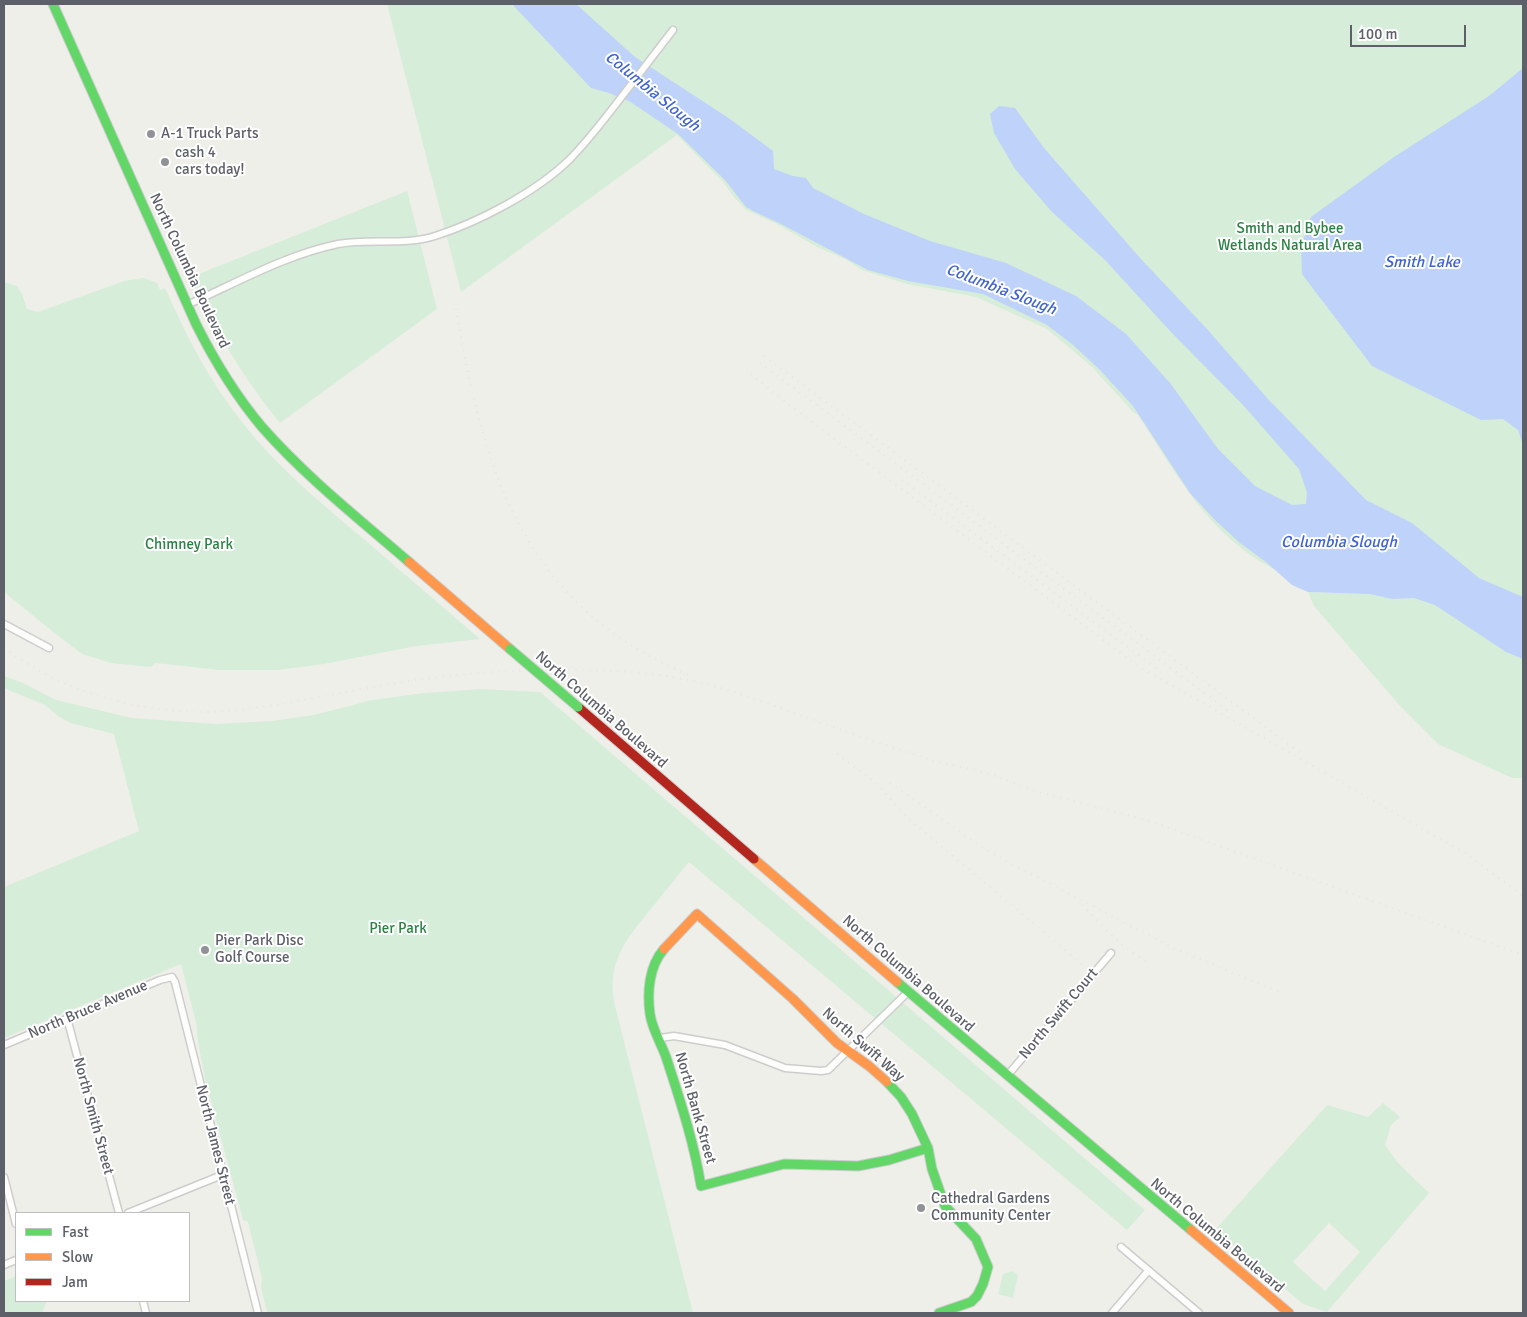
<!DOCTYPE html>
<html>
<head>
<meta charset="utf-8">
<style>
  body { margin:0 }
  #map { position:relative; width:1527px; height:1317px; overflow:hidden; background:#efefea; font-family:Signika,sans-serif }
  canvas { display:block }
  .frame { position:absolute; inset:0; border:5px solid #5e6069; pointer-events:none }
  .legend { position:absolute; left:15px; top:1212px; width:175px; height:90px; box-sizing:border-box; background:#fff; border:1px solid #bfbfc3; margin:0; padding:6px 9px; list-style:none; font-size:15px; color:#5e6069 }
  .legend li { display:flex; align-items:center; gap:10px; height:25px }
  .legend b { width:25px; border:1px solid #bfbfc3 }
  .scale { position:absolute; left:1350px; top:25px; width:116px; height:22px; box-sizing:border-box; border:2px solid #5e6069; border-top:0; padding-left:6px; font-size:15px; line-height:18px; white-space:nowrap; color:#5e6069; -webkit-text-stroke:4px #fff; paint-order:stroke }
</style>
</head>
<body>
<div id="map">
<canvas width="1527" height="1317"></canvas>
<div class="frame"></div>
<ul class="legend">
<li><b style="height:6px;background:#63d668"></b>Fast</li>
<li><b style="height:6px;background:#ff974d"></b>Slow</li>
<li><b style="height:6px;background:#b3261e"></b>Jam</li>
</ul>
<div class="scale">100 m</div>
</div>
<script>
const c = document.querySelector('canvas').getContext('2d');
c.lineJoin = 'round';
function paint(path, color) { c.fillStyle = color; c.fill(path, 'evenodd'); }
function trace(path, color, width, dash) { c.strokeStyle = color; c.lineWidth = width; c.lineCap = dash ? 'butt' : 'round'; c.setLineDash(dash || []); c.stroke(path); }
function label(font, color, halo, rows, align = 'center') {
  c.font = font + ' Signika,sans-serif'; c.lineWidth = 4; c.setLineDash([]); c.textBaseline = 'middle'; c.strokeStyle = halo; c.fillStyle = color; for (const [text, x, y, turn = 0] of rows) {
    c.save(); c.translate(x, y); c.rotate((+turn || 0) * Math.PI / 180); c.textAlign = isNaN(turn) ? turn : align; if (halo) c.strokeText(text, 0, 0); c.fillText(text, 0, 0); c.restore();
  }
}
paint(new Path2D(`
  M387 4H1523V778H1512L1438 744 1400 706 1314 606 1308 592 1334 593C1313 585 1289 578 1270 567 1208 534 1175 472 1138 415L1133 412 1091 366 1047 329 976 297 907 284 862 270 845 259 819 248 775 223 746 210 734 197 723 182 677 135 461 292Z
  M407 191 437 309 280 423C242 376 216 332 191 277Z
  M144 278 157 283 160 290 165 288C186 335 209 381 242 422 277 467 321 503 365 540 403 573 442 606 480 639L416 646 324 664 278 670H220L155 663 151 667 111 663 82 654 52 631 4 592V282L17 286 22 294 27 309 38 312 124 281Z
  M4 676 23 683 56 700 132 718 217 724 272 721 314 715 372 700 424 693 481 689 540 692 1145 1210 1127 1230 689 862C676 878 663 894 650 910 625 941 606 963 615 1006L693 1313H267L261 1287 262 1278 248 1222 243 1220 205 1079 197 1036V1026L181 964 4 1038V887L139 831 114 734 71 723 59 717 45 705 4 688Z
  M1383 1103 1400 1117 1391 1125 1385 1145 1398 1163 1429 1193 1327 1312 1303 1304 1215 1230 1327 1105 1368 1117ZM1329 1223 1360 1252 1325 1291 1293 1262Z
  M1013 1271 1018 1275 1013 1298 998 1294 1003 1274Z
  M16 1276V1301H47L42 1313H4V1281Z`), '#d6edd9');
paint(new Path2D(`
  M512 4H576L635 57 730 119 773 151 774 169 793 176 806 178 813 188 864 214 930 241 1006 263 1076 296 1126 334 1170 383 1218 449 1255 486 1292 505 1306 504 1307 492 1299 469 1244 406 1171 332 1105 260 1052 212 1015 169 994 133 990 114 999 106 1015 108 1044 148 1140 258 1207 329 1267 398 1366 500 1412 523 1479 578 1523 597V659L1506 652 1435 605 1414 598 1392 599 1370 594 1308 592 1292 585 1266 562 1240 543 1215 520 1190 493 1133 406 1100 370 1072 344 1047 325 983 294 908 281 868 270 781 224 755 212 746 207 725 180 678 134 629 101 609 93 591 88Z
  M1523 68V445L1518 430 1503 419 1481 420 1372 366 1302 274 1301 247 1311 217 1394 157 1489 96Z`), '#bfd2f9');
const street = new Path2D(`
  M187 305C236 283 285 255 338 244 370 238 404 246 435 236 479 222 536 192 569 160 585 144 599 126 613 108 633 82 653 56 673 30
  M4 624 49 648
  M67 1018 119 1213
  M660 1038 674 1036 725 1045 785 1068 821 1071 828 1070 908 992
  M4 1045 160 980 172 977 175 982 258 1313
  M1007 1076 1111 953
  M4 1177 16 1224
  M128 1213 222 1175
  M1121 1247 1199 1313
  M4 1265 16 1260
  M143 1301 146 1313
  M1112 1313 1148 1271`);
const fast = new Path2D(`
  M53 4 196 324C214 360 236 396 262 427 306 477 358 518 409 562
  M664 949C649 966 647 992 650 1014 652 1029 661 1043 666 1057 680 1100 694 1142 701 1186L784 1164 858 1166 889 1160 928 1148
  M897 982 1191 1230
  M887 1082 901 1097 912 1114 928 1148 932 1169 945 1206 976 1239 988 1267 983 1284 977 1296 971 1302 939 1313`);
const slow = new Path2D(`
  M409 562 510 649
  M754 859 897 982
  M664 949 697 914 793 999 837 1043 869 1066 887 1082
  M1191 1230 1289 1313`);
const jam = new Path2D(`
  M578 707 754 859`);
trace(street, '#cccdcc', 9);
trace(fast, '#cdcdce', 11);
trace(slow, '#cdcdce', 11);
trace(jam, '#cdcdce', 11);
trace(street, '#fdfdfc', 6);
trace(fast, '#63d668', 9);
trace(slow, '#ff974d', 9);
trace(jam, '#b3261e', 9);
trace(new Path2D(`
  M456 309C484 473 523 606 691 676
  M764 356 1302 754
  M760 363 1230 712
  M751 374 784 401 1138 666 1465 853 1523 896
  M902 480 1161 672
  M4 648C66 694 146 716 224 711 256 709 287 703 319 697 372 687 425 677 479 673 551 668 635 666 706 684 739 692 771 705 802 716 847 732 893 748 939 762 954 766 970 768 986 773 1005 779 1023 787 1042 793 1081 803 1120 812 1158 824L1523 955
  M837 754 876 783 907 817 923 831 1083 965
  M890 783 980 846 999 857 1171 947 1279 992
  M1082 905 1119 942 1147 963`), '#e5e5e5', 2.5, [1, 6]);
const fastBridge = new Path2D(`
  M510 649 578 707`);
trace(fastBridge, '#cdcdce', 11, []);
trace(fastBridge, '#63d668', 9);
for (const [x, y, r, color] of [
  [151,134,5,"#919296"],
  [165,162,5,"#919296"],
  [205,950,5,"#919296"],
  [921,1208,5,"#919296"]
]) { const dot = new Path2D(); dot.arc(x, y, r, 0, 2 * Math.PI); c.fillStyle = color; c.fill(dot); trace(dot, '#fff', 2); }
label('15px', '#5e6069', '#fff', [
  ["A-1 Truck Parts",161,134],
  ["cash 4",175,153],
  ["cars today!",175,170],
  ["Pier Park Disc",215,941],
  ["Golf Course",215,958],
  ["Cathedral Gardens",931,1199],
  ["Community Center",931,1216]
], 'left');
label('15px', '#2c8144', '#fff', [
  ["Smith and Bybee",1290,229],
  ["Wetlands Natural Area",1290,246],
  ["Chimney Park",189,545],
  ["Pier Park",398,929]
]);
label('15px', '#5e6069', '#fff', [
  ["North Columbia Boulevard",189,271,65],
  ["North Columbia Boulevard",601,710,41],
  ["North Columbia Boulevard",908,974,41],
  ["North Bruce Avenue",88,1010,-23],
  ["North Swift Court",1059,1014,-50],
  ["North Swift Way",863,1045,41],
  ["North Bank Street",695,1108,74],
  ["North Smith Street",93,1116,75],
  ["North James Street",215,1145,76],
  ["North Columbia Boulevard",1217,1236,40]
]);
label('italic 16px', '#4064cf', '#fff', [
  ["Columbia Slough",652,92,39],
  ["Smith Lake",1422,263],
  ["Columbia Slough",1001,290,21],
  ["Columbia Slough",1339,543]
]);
</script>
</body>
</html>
